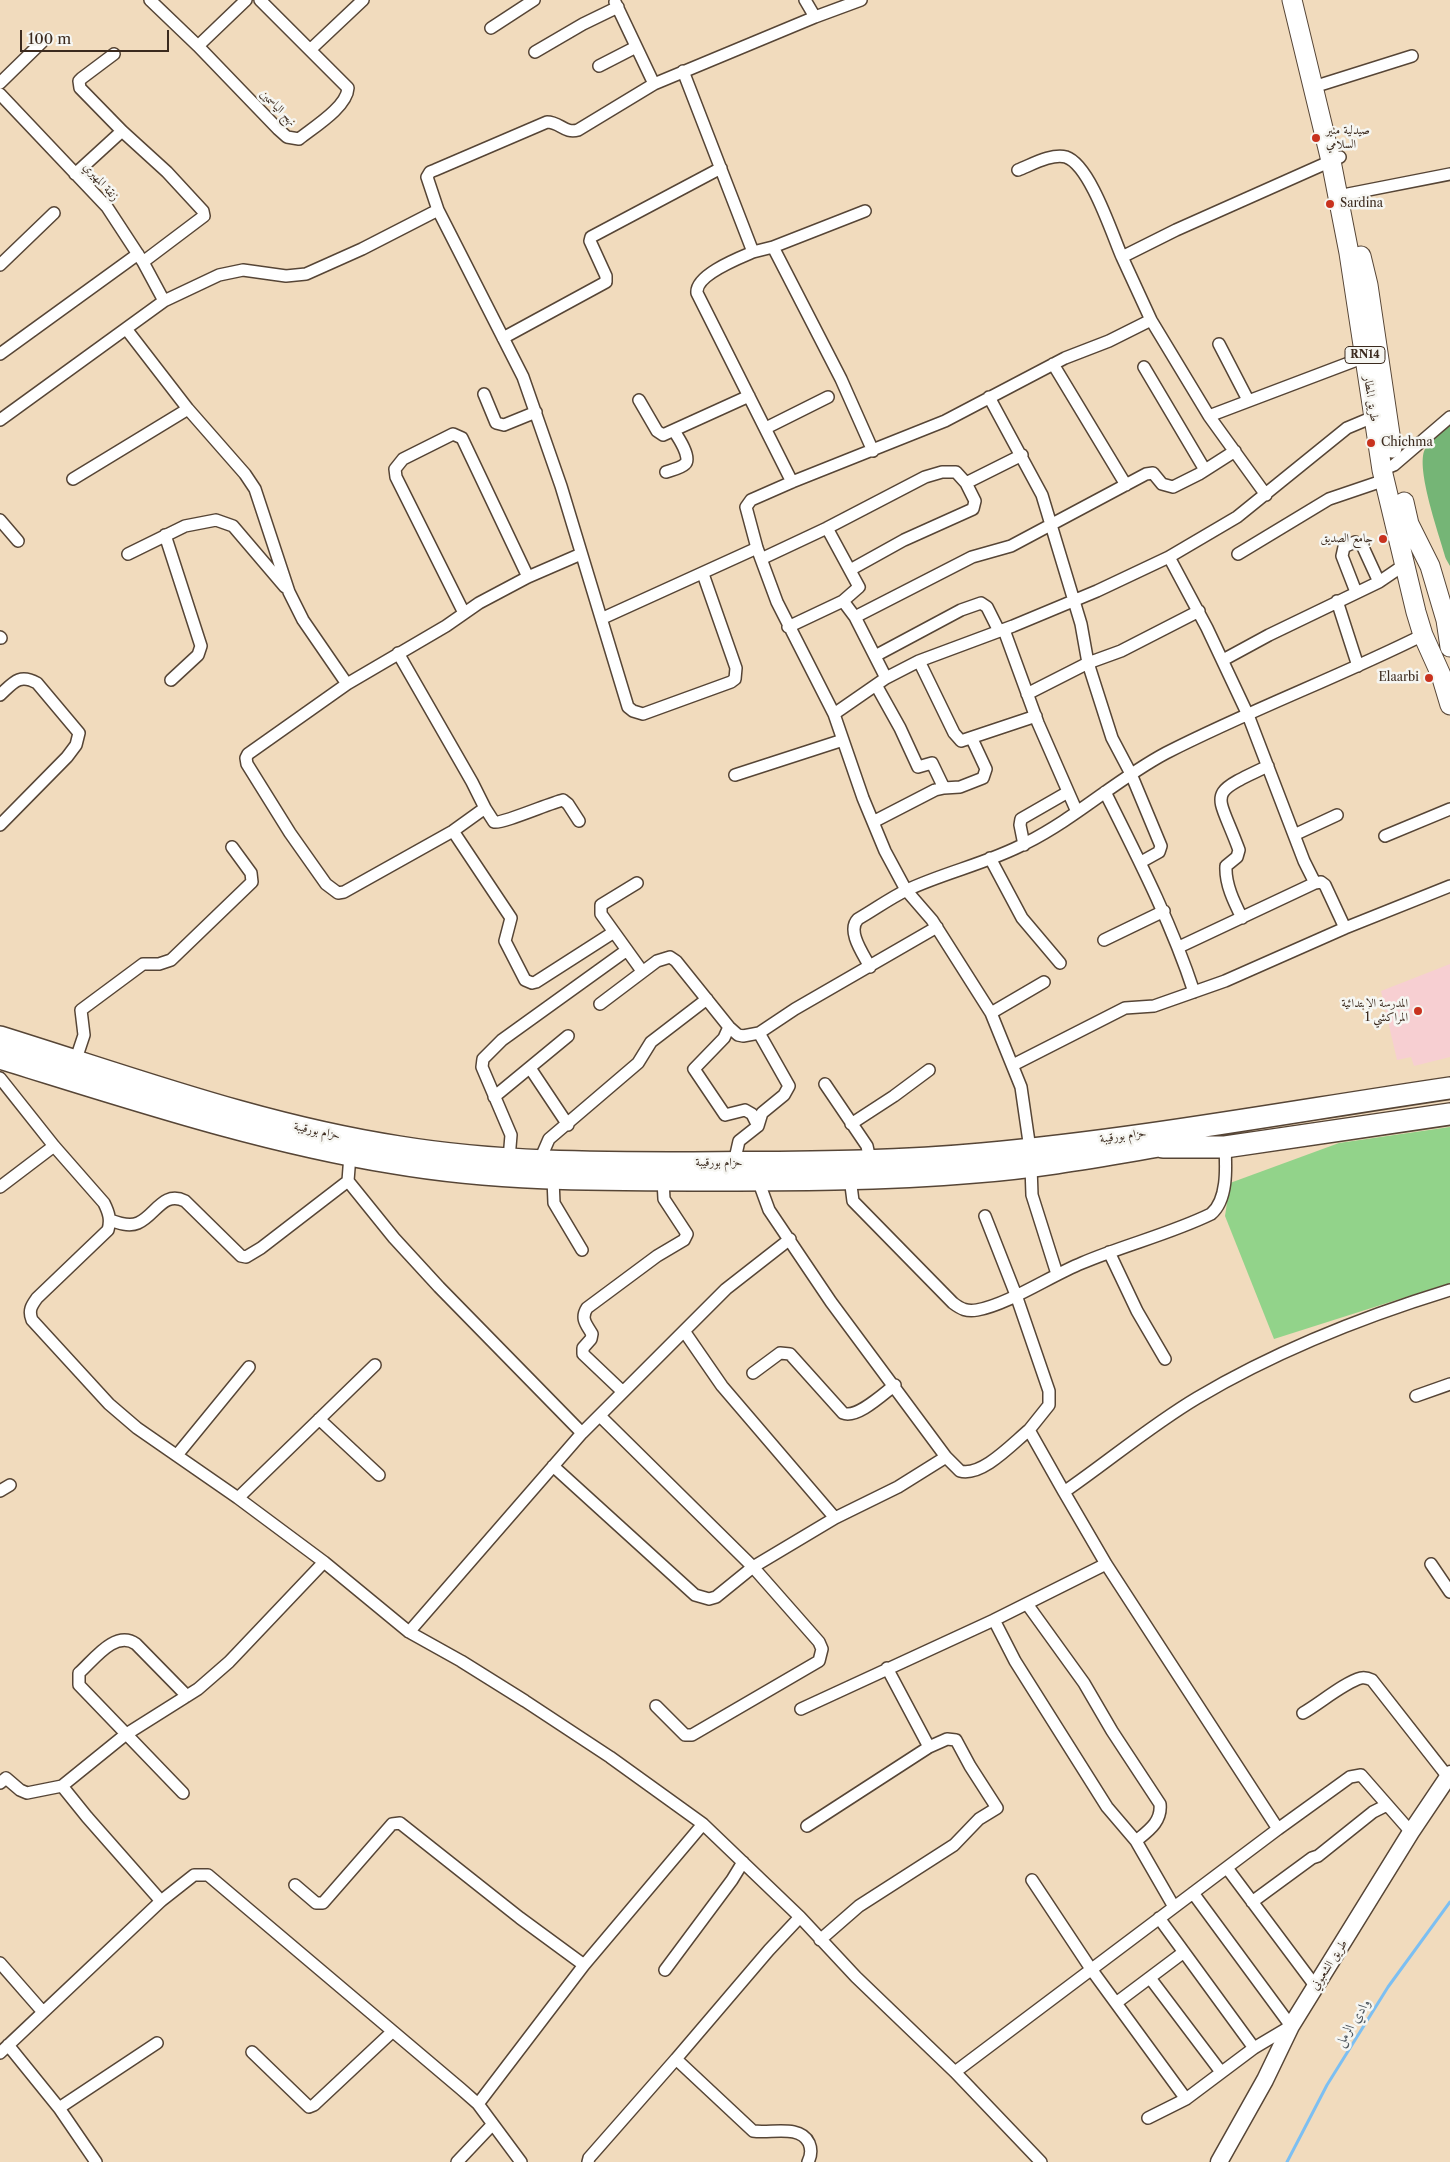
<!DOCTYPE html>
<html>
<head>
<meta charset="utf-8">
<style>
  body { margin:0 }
  #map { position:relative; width:1450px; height:2162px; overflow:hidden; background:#f1dbbd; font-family:"Libre Caslon Text",serif }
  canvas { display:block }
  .scale { position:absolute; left:20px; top:30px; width:149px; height:22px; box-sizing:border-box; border:2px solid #3b2a1e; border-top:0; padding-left:6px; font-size:15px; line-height:18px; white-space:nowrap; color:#3b2a1e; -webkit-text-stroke:4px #f6f6f2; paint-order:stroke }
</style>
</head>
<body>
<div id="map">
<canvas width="1450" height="2162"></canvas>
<div class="scale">100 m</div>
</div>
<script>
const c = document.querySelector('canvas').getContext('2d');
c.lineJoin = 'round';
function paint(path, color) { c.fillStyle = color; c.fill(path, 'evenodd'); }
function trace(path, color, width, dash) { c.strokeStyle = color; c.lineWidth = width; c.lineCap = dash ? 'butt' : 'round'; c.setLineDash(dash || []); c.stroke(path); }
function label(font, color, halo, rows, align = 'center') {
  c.font = font + ' "Libre Caslon Text",Amiri,serif'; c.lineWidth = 5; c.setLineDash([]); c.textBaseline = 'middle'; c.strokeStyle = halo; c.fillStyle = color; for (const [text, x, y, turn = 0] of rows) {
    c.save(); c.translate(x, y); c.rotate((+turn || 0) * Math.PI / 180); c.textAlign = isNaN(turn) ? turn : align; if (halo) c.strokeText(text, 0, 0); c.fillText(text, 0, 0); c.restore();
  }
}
paint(new Path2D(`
  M1450 964V1057L1414 1066 1411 1057 1397 1060 1381 991Z`), '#f7cfd2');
paint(new Path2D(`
  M1450 1127V1283L1274 1339 1225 1216 1230 1183 1339 1143Z`), '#92d38a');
paint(new Path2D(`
  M1450 425V566L1446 559C1440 537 1415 468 1425 449 1429 440 1443 432 1450 425Z`), '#75b576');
trace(new Path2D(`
  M1287 2162 1327 2085 1388 1987 1450 1902`), '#7cbff2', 3);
const street = new Path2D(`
  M150 0 198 46 278 129 287 137 299 139C314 127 347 107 348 88L260 0
  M805 0 815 17
  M615 2 654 84
  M491 28 534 0
  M198 46 246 0
  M311 49 363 0
  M535 52 583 24 618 7
  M114 54 82 78 79 81 80 88 122 131 167 172 203 211 204 216 143 262
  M599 66 636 47
  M683 71 753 252 773 247 841 379 873 451
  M0 83 42 42
  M1323 84 1412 56
  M0 94 107 207 143 262 164 301
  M1340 157 1176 230 1122 257 1151 320 1209 416 1370 355
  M1018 170C1031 165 1052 153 1066 157 1090 165 1112 234 1122 257
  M75 174 122 131
  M1348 194 1450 174
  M438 210 523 377 561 486 628 707 633 711 643 714 731 682 735 679 736 668 703 574
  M773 247 865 211
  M753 252C739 258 695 275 697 293L792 482
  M0 265 54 213
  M127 330 188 409 245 474 255 489 289 592 303 620 347 684
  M503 338 606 282V276L590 241 591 237 721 168
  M1219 344 1248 400
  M0 354 138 254
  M1053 364 1126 485
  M1144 367 1205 470
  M484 394 496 423 504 425 536 412
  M989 397 1042 495 1081 624 1088 663 1121 651 1199 611
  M639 400 657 431 663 435 749 396
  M1209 416 1266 495
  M0 420 164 301 219 275 243 270 286 276 306 274 362 249 438 210 427 177 430 172 435 170 547 122C560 122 565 134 578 130L654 84 815 17 861 0
  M766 428 828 397
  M1382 470 1394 465 1450 417
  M666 472C672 470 681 468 685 464 692 458 678 437 674 431
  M73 479 188 409
  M0 520 18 541
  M827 528 859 587 843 601
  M165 535 201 646 198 655 171 680
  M128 554 185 526 216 520 233 526 285 587
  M1238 554 1329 499 1385 480
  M1169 557 1207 628 1248 715 1304 861 1315 883 1179 947
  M761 559 827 528 925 477 942 472H956L966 483 1022 455
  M850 570 904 540 973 509 975 501 966 483
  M1356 592 1342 556 1344 547 1355 542 1362 545 1379 582
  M1337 601 1358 666
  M464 613 396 477 395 469 403 459 453 434 462 438 528 577
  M855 617 972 557 1011 546 1146 474 1153 473 1162 484 1173 487 1199 474 1235 451
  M603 618 757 548
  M788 627 843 601 855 617 886 678
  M1004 630 1038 723 1077 812
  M0 637 1 638
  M398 653 472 782 485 808 453 831 344 892 338 893 326 884 290 833 247 764 246 758 248 754 347 684 446 626 479 603 528 577 581 554
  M875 656 961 610 981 603 987 607 999 631
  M1223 660 1269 635 1379 582 1404 565
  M919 661 954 733 961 741 1036 716
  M876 685 900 728 918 767 932 763 944 788
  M1027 694 1088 663 1112 738 1131 774 1161 846 1159 852 1141 862
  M0 695C13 683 19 673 37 683L79 733 76 745 67 757 0 825
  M834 714 886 678 919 661 1013 626 1097 591 1169 557 1237 517 1347 428 1378 415
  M735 775 843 740
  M1105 792C1138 858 1171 922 1194 992
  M485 808 494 822C502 824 550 803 563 800L568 804 579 821
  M873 822 935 790 944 788 960 787 983 778 986 769 972 739
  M453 831 511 918 505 941 525 980 532 983 536 982 614 932
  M1294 835 1337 815
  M1385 836 1450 809
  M1024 845 1020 825 1021 819 1068 792
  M990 858 1022 918 1060 963
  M637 883 601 905V914L642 971
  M1315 883 1321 882 1325 885 1345 928
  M1242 918C1234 902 1225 884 1226 866L1237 857 1239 850C1217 790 1204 796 1268 766
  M1104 940 1164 911
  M870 967C864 955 846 931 858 919 874 910 890 898 907 890 945 872 989 863 1026 843 1076 818 1117 779 1166 753 1250 710 1339 677 1423 635
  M600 1004 657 961 670 957 676 961 729 1027 738 1035 743 1036 759 1033 795 1009 937 927
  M991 1013 1044 982
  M729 1027 724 1038 694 1069 725 1115 745 1110 752 1114 758 1126
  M75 1062 84 1035 81 1010 143 964H159L171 960 252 882 251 873 232 847
  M1013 1065 1125 1008 1154 1006 1225 981 1345 928 1450 886
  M530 1068 568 1125
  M0 1078 54 1146 104 1203C109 1213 111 1220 108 1230L37 1298C32 1305 28 1310 32 1320L109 1404 137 1428 238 1498 324 1562 409 1632 461 1661 525 1701 610 1757 703 1824 800 1917 856 1977 955 2072 1041 2162
  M825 1084 867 1146 870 1160
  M494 1097 568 1036
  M851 1124 894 1096 929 1070
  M1030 1149 1021 1087 991 1013 932 920 906 890 885 851 863 798 834 714 777 602 757 548 746 507 751 500 792 482 945 421 1065 358 1109 341 1151 320
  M350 1155 348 1181 394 1238 439 1287 582 1433 409 1632
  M509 1159 511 1135 482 1067 483 1059 502 1040 627 950
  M539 1162 549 1139 638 1063 651 1042 707 999
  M734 1163 739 1141 758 1126 762 1113 784 1095 789 1086 759 1033
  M1031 1166 1032 1195 1057 1274
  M850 1178 853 1201 953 1303C961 1309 967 1312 977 1310 1009 1304 1050 1276 1082 1263 1124 1245 1170 1234 1211 1214 1228 1200 1226 1167 1225 1147
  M553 1179 554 1203 582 1250
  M758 1180 769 1210 831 1302 946 1457 898 1487 835 1518
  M0 1187 54 1146
  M985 1216 1016 1295 1049 1391V1405L1029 1430 1064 1492
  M110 1220C118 1223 129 1227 138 1223 155 1216 163 1190 185 1201L241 1256 246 1257 261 1248 348 1181
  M1109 1252 1137 1311 1165 1359
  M684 1331 726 1289 790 1239
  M753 1373 780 1353 790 1354 843 1413C857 1419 883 1394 895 1385
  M623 1392 583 1354V1348L591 1339 592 1334C587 1325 580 1319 587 1308L657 1256 684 1240 687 1234 664 1199 663 1180
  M1416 1396 1450 1384
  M319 1419 379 1475
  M582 1433 684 1331 722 1386 835 1518 753 1567 819 1642 822 1649 819 1661 692 1735H685L656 1706
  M177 1455 249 1367
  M946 1457 960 1471C982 1477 1012 1444 1029 1430
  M553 1466 695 1595 709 1599 716 1597 753 1567 600 1416
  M0 1491 10 1485
  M238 1498 375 1365
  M1431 1564 1450 1592
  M1027 1604 1084 1683 1112 1731 1160 1804C1162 1822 1148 1831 1136 1841
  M994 1620 1015 1661 1107 1807 1136 1841 1174 1907
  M801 1709 994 1620 1106 1564
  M1303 1713C1319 1704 1345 1682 1361 1678 1365 1677 1368 1678 1372 1680L1448 1777
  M0 1783 6 1778 20 1790 27 1793 62 1786 125 1735 198 1689 229 1662 324 1562
  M62 1786 87 1817 161 1901
  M183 1793 79 1685V1673C93 1661 115 1629 136 1644L187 1696
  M807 1826 929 1747
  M1278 1829 1350 1777 1361 1775 1411 1832
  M1227 1868 1316 1987
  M1032 1880 1091 1969 1186 2099 1148 2118
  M295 1885 316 1903H323L392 1824 400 1823 520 1918 584 1965
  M1252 1902 1312 1858 1318 1856 1373 1812 1387 1805
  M800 1917 769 1950 676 2059 753 2131C770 2134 800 2124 809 2143 812 2150 811 2156 808 2162
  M1159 1918 1254 2048
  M820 1940 859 1906 954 1845 979 1819 997 1808 970 1766 956 1740 947 1739 929 1747 887 1668
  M0 1963 43 2012
  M665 1970 732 1880 743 1862
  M1150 1978 1221 2072
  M1116 2003 1184 1952
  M8 2045 59 2108 96 2162
  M252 2052 309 2107 314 2105 392 2032
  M0 2053 161 1901 194 1875H208L461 2089 478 2104 521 2162
  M955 2072 1278 1829 1106 1564 1064 1492C1109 1461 1150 1426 1197 1398 1276 1351 1362 1317 1450 1290
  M1186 2099 1254 2048 1291 2026 1193 1893
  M478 2104 584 1965 703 1824
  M59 2108 157 2043
  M457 2162 492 2125
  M588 2162 589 2158 676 2059`);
const secondary = new Path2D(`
  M1219 2162 1265 2080 1291 2026 1411 1832 1450 1774`);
const primary = new Path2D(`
  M1292 0 1331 161 1349 253 1382 470 1416 612 1423 635 1441 675 1450 705
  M1361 256 1368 285 1392 448
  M1404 502 1409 524 1430 566 1446 620 1450 647`);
const highway = new Path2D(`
  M0 1037C132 1078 262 1126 399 1147 497 1163 595 1163 693 1163 789 1162 886 1163 982 1154 1138 1140 1294 1111 1450 1088
  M0 1058C130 1098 259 1141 394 1163 493 1180 593 1180 693 1180 787 1180 882 1180 975 1172 1043 1167 1110 1154 1177 1143
  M1163 1147H1225L1450 1114`);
trace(street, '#564536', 14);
trace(secondary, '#564536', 19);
trace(primary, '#564536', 21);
trace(highway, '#564536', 24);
trace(street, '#fff', 11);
trace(secondary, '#fff', 16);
trace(primary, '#fff', 19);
trace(highway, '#fff', 21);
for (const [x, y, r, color] of [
  [1316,138,5,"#c8321e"],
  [1330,204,5,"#c8321e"],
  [1371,443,5,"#c8321e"],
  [1383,539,5,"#c8321e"],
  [1429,678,5,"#c8321e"],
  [1418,1011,5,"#c8321e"]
]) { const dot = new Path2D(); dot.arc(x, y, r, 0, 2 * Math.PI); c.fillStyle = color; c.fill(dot); trace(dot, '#f6f6f2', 2); }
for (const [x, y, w] of [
  [1365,355,40]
]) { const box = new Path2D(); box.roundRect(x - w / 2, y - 8.5, w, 17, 4); c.fillStyle = '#f6f6f2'; c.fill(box); trace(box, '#3b2a1e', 1); }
label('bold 11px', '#3b2a1e', null, [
  ["RN14",1365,355]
]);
label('12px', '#3b2a1e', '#f6f6f2', [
  ["نهج الياسمين",278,108,45],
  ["زنقة المهيري",101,182,48],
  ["طريق المطار",1371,399,81],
  ["حزام بورقيبة",317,1131,12],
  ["حزام بورقيبة",1123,1136,-8],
  ["حزام بورقيبة",719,1163],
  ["طريق الشعبوني",1329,1965,-57]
]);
label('12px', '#3b2a1e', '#f6f6f2', [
  ["صيدلية منير",1326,131],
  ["السلامي",1326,145],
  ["Sardina",1340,204],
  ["Chichma",1381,443],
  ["جامع الصديق",1373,539,"right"],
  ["Elaarbi",1419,678,"right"],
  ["المدرسة الإبتدائية",1408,1004,"right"],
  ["المراكشي 1",1408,1018,"right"]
], 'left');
label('italic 14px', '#4e575e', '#f6f6f2', [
  ["وادي الرمل",1353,2023,-58]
]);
</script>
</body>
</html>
